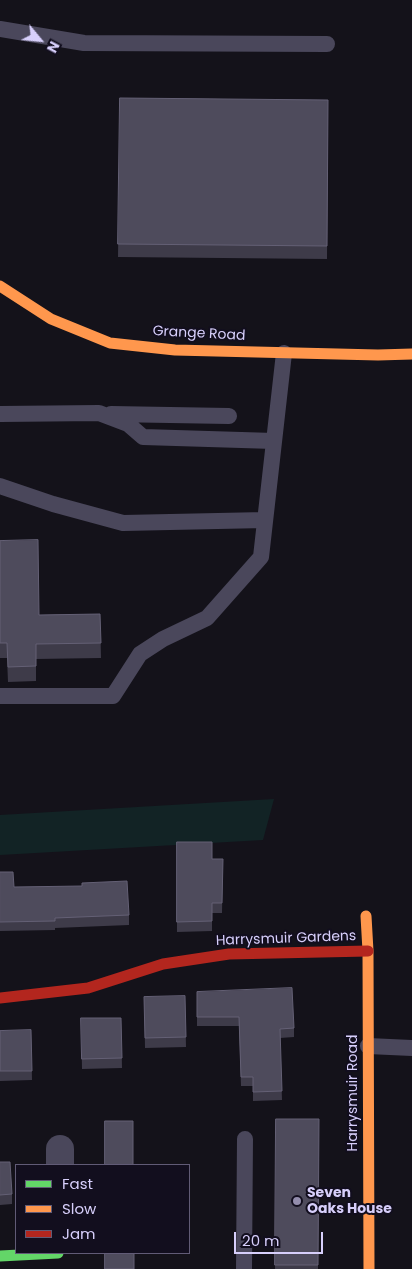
<!DOCTYPE html>
<html>
<head>
<meta charset="utf-8">
<style>
  body { margin:0 }
  #map { position:relative; width:412px; height:1269px; overflow:hidden; background:#14121a; font-family:Poppins,sans-serif }
  canvas { display:block }
  .legend { position:absolute; left:15px; top:1164px; width:175px; height:90px; box-sizing:border-box; background:#120e1e; border:1px solid #615b76; margin:0; padding:6px 9px; list-style:none; font-size:15px; color:#d7cffb }
  .legend li { display:flex; align-items:center; gap:10px; height:25px }
  .legend b { width:25px; border:1px solid #615b76 }
  .north { position:absolute; left:15px; top:15px; width:50px; height:50px; -webkit-text-stroke:4px #120e1e; paint-order:stroke; rotate:118deg; font-size:14px; font-weight:700; line-height:20px; text-align:center; color:#d7cffb }
  .north::after { content:''; display:block; margin:auto; width:18px; height:22px; background:#d7cffb; clip-path:polygon(50% 0,100% 100%,50% 72%,0 100%) }
  .scale { position:absolute; left:234px; top:1232px; width:89px; height:22px; box-sizing:border-box; border:2px solid #d7cffb; border-top:0; padding-left:6px; font-size:15px; line-height:18px; white-space:nowrap; color:#d7cffb; -webkit-text-stroke:4px #120e1e; paint-order:stroke }
</style>
</head>
<body>
<div id="map">
<canvas width="412" height="1269"></canvas>
<ul class="legend">
<li><b style="height:6px;background:#63d668"></b>Fast</li>
<li><b style="height:6px;background:#ff974d"></b>Slow</li>
<li><b style="height:6px;background:#b3261e"></b>Jam</li>
</ul>
<div class="north">N</div>
<div class="scale">20 m</div>
</div>
<script>
const c = document.querySelector('canvas').getContext('2d');
c.lineJoin = 'round';
function paint(path, color) { c.fillStyle = color; c.fill(path, 'evenodd'); }
function trace(path, color, width, dash) { c.strokeStyle = color; c.lineWidth = width; c.lineCap = dash ? 'butt' : 'round'; c.setLineDash(dash || []); c.stroke(path); }
function label(font, color, halo, rows, align = 'center') {
  c.font = font + ' Poppins,sans-serif'; c.lineWidth = 4; c.setLineDash([]); c.textBaseline = 'middle'; c.strokeStyle = halo; c.fillStyle = color; for (const [text, x, y, turn = 0] of rows) {
    c.save(); c.translate(x, y); c.rotate((+turn || 0) * Math.PI / 180); c.textAlign = isNaN(turn) ? turn : align; if (halo) c.strokeText(text, 0, 0); c.fillText(text, 0, 0); c.restore();
  }
}
paint(new Path2D(`
  M274 799 263 840 0 855V815Z`), '#122325');
trace(new Path2D(`
  M0 29 84 43 327 44
  M0 414 99 413 128 424 143 437 274 441
  M111 414 229 416
  M0 486 53 504 123 523 265 520
  M0 696H113L140 654 163 639 207 618 261 557 284 353
  M368 1046 412 1048
  M244 1269 245 1139`), '#4a475b', 16);
trace(new Path2D(`
  M60 1165V1149`), '#4a475b', 28);
trace(new Path2D(`
  M0 1256 58 1253`), '#63d668', 11);
trace(new Path2D(`
  M0 286 51 319 110 343 175 350 378 355 412 354
  M366 916 368 951 369 1269`), '#ff974d', 11);
trace(new Path2D(`
  M0 998 88 988 163 964 229 954 368 951`), '#b3261e', 11);
paint(new Path2D(`
  M120 98 328 100 327 259 118 257Z
  M0 541 39 615 100 614 101 658 36 659V681L8 682 7 658H0Z
  M177 842 212 859H223L222 913H212V931L177 932Z
  M0 872 14 887 129 915V925L55 928V930L0 931Z
  M197 992 294 1028V1037L280 1038 282 1100 253 1101V1086H241L239 1026H197Z
  M185 996 186 1047 145 1048 144 997Z
  M81 1018H121L122 1068 82 1069Z
  M31 1030 32 1080 0 1081V1031Z
  M276 1119H319L318 1269H275Z
  M0 1162 12 1194V1204L0 1205Z`), '#3e3b49');
const building = new Path2D(`
  M120 98 328 100 327 246 118 244Z
  M38 540 39 615 100 614 101 643 36 644V666L8 667 7 643H0V541Z
  M177 842H212V859H223L222 903H212V921L177 922Z
  M0 872H13L14 887 82 886V883L127 881 129 915 55 918V921L0 922Z
  M292 988 294 1028 280 1029 282 1091 253 1092V1077H241L239 1017H197V992Z
  M185 996 186 1037 145 1038 144 997Z
  M81 1018H121L122 1058 82 1059Z
  M31 1030 32 1071H0V1031Z
  M276 1119H319L318 1265H275Z
  M105 1121H133V1165H105Z
  M0 1162H10L12 1194 0 1195Z
  M105 1253H134V1269H105Z`);
paint(building, '#4e4b5c');
trace(building, '#646075', 1);
for (const [x, y, r, color] of [
  [297,1201,5,"#938dac"]
]) { const dot = new Path2D(); dot.arc(x, y, r, 0, 2 * Math.PI); c.fillStyle = color; c.fill(dot); trace(dot, '#120e1e', 2); }
label('14px', '#d7cffb', '#120e1e', [
  ["Grange Road",199,334,3],
  ["Harrysmuir Gardens",286,939,-2],
  ["Harrysmuir Road",353,1093,-90]
]);
label('bold 14px', '#d7cffb', '#120e1e', [
  ["Seven",307,1193],
  ["Oaks House",307,1209]
], 'left');
</script>
</body>
</html>
